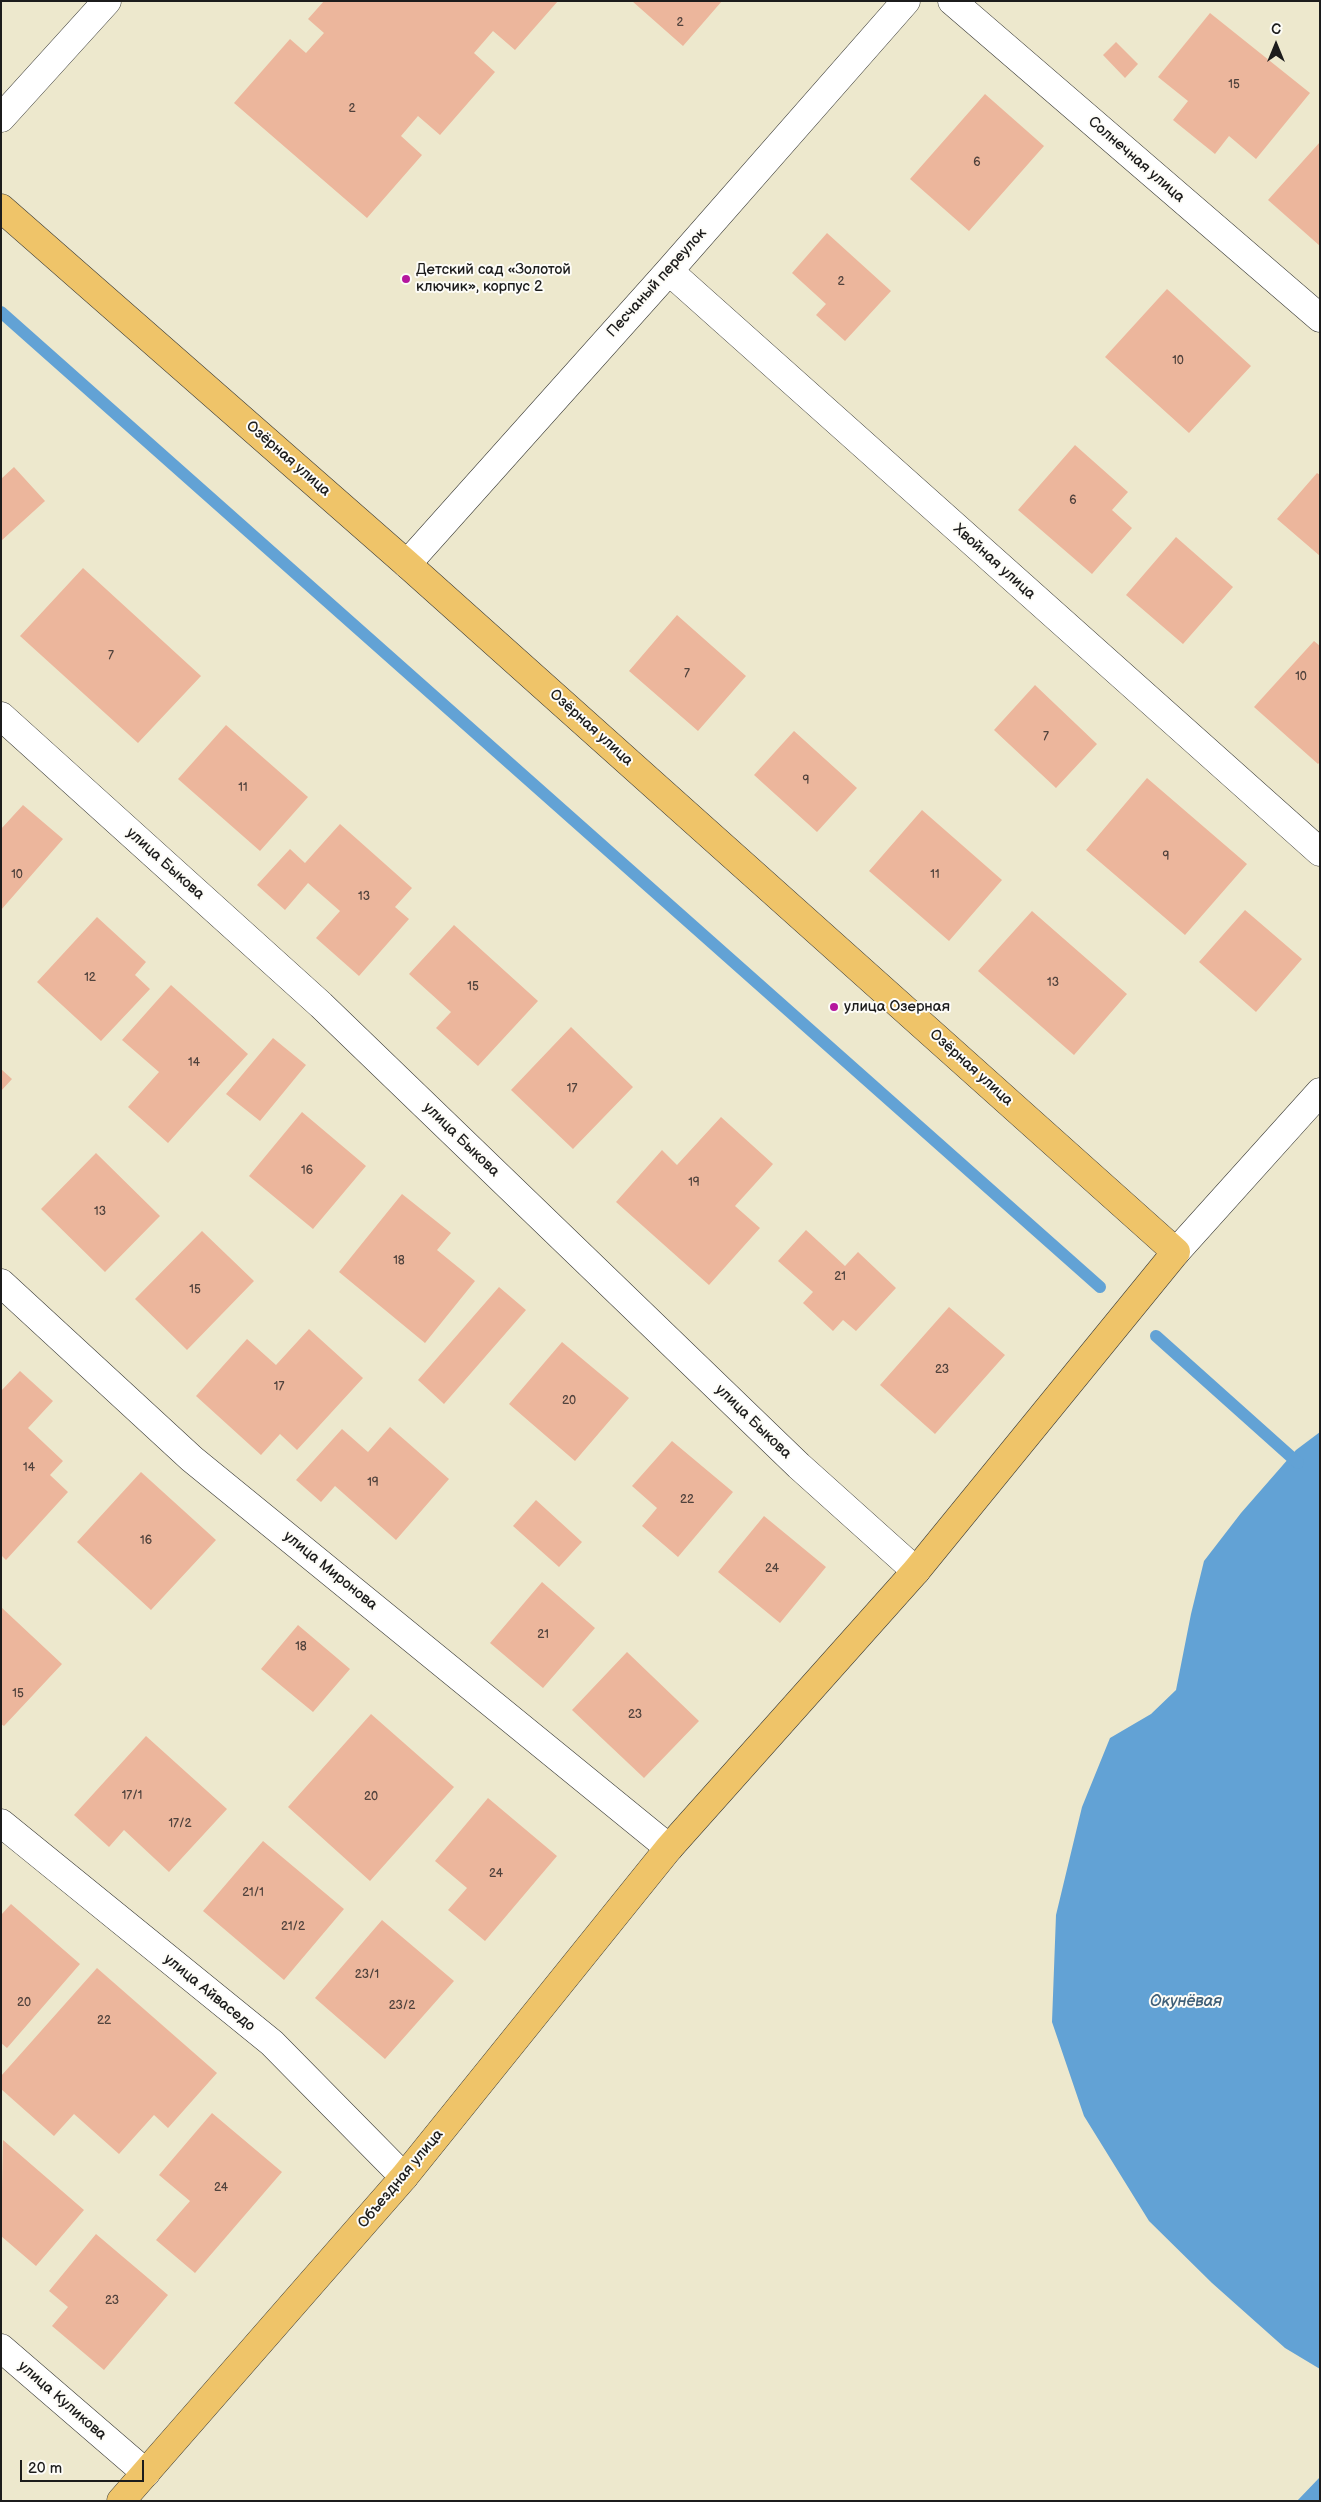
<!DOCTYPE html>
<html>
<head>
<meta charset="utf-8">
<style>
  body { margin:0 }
  #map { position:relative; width:1321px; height:2502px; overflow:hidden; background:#ede8cd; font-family:"Balsamiq Sans",sans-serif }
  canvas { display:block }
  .frame { position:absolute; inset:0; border:2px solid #1c1c1c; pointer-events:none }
  .north { position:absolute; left:1251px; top:20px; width:50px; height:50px; -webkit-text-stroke:4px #fdfcf7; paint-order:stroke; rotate:0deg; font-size:14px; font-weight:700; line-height:20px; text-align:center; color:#1c1c1c }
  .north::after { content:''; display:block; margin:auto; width:18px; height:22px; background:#1c1c1c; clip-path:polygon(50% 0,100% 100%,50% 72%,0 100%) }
  .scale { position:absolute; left:20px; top:2460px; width:124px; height:22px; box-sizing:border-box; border:2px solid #1c1c1c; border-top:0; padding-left:6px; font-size:15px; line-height:18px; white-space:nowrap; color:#1c1c1c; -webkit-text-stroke:4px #fdfcf7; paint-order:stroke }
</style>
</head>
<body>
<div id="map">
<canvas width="1321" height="2502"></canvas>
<div class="frame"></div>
<div class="north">С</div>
<div class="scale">20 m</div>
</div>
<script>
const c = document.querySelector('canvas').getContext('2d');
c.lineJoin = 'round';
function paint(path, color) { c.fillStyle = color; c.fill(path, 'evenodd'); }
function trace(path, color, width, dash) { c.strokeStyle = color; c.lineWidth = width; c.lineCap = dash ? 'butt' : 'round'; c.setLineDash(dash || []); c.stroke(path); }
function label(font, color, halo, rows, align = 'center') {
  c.font = font + ' "Balsamiq Sans",sans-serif'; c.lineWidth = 4; c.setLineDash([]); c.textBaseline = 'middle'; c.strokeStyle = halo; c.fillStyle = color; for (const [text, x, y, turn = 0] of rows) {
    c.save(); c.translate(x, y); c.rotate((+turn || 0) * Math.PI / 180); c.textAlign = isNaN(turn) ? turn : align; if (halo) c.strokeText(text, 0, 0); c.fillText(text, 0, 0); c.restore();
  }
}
paint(new Path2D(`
  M1320 1432V2369L1285 2348 1212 2283 1149 2221 1084 2116 1052 2022 1056 1915 1082 1807 1110 1738 1151 1714 1176 1690 1191 1614 1204 1561 1241 1513 1296 1450Z
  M1320 2477V2501H1297Z`), '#62a2d5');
trace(new Path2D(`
  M1 312 1100 1287
  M1156 1336 1298 1463`), '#62a2d5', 12);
paint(new Path2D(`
  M324 1H558L515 50 493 31 474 53 495 72 440 135 418 116 401 136 422 155 367 218 234 103 290 39 306 53 324 33 308 19Z
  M632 1H722L683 46Z
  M1210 13 1310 93 1256 159 1229 136 1215 154 1173 120 1188 101 1158 77Z
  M1116 42 1138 64 1125 78 1103 55Z
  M985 94 1044 146 969 231 910 179Z
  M1320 142V246L1268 200Z
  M827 233 891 291 845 341 816 315 826 304 792 273Z
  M1167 289 1251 366 1189 433 1105 357Z
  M1075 445 1128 492 1112 510 1132 528 1092 574 1018 510Z
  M14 467 45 501 1 541V479Z
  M1317 473 1320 475V556L1277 519Z
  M1176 537 1233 587 1183 644 1126 595Z
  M83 568 201 676 138 743 20 636Z
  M677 615 746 676 698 731 629 671Z
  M1314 641 1320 646V762L1318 764 1254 707Z
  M1035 685 1097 744 1056 788 994 730Z
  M226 725 308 797 260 851 178 779Z
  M794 731 857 788 817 832 754 775Z
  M1147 778 1247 864 1185 935 1086 850Z
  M23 805 63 839 1 910V829Z
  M922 810 1002 880 949 941 869 871Z
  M340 824 412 888 395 907 409 919 359 976 316 938 340 911 308 883 285 910 257 885 290 849 305 863Z
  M1245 910 1302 959 1256 1012 1199 962Z
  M1032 911 1127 994 1074 1055 978 971Z
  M97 917 146 962 135 975 150 989 101 1041 37 982Z
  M454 925 538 1001 478 1066 436 1028 451 1012 409 974Z
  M171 985 248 1054 168 1143 128 1107 159 1072 122 1040Z
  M571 1027 633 1087 573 1149 511 1090Z
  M273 1038 306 1065 260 1121 226 1094Z
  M1 1069 12 1079 1 1091Z
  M302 1112 366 1166 313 1229 249 1176Z
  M721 1117 773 1164 735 1206 760 1228 709 1285 616 1202 662 1150 677 1165Z
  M96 1153 160 1216 105 1272 41 1209Z
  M402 1194 451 1233 437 1250 475 1281 425 1343 339 1272Z
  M806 1230 845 1266 858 1252 896 1288 856 1331 843 1320 833 1331 803 1303 813 1292 778 1261Z
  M202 1231 254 1281 187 1350 135 1299Z
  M499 1287 526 1310 444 1404 418 1380Z
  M949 1307 1005 1355 935 1434 880 1385Z
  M309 1329 363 1378 297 1450 280 1434 261 1455 196 1396 247 1339 276 1365Z
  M562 1342 629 1398 575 1461 509 1404Z
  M20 1371 53 1401 28 1428 63 1461 50 1475 68 1492 6 1560 1 1555V1391Z
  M390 1427 449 1479 396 1540 335 1486 321 1502 296 1480 342 1429 368 1452Z
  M672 1441 733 1492 678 1557 642 1526 657 1508 632 1486Z
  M141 1472 216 1540 151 1610 77 1542Z
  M536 1500 582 1542 559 1567 513 1526Z
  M764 1516 826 1567 780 1623 718 1572Z
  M542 1582 595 1628 543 1688 490 1643Z
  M1 1607 62 1664 4 1726 1 1724Z
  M298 1625 350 1669 313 1712 261 1669Z
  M627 1652 699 1721 644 1778 572 1710Z
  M371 1714 454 1787 370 1881 288 1807Z
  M146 1736 227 1809 169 1872 124 1830 109 1847 74 1815Z
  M488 1798 557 1856 485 1941 448 1910 467 1888 435 1861Z
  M263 1841 344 1909 284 1980 203 1911Z
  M11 1904 80 1964 7 2048 1 2043V1915Z
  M382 1920 454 1981 385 2059 315 1998Z
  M97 1968 217 2073 168 2128 154 2115 119 2154 74 2114 54 2136 1 2089V2076Z
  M212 2113 282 2172 195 2273 156 2240 190 2201 159 2175Z
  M3 2140 84 2210 36 2266 1 2236Z
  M96 2234 168 2295 104 2370 52 2326 68 2307 49 2291Z`), '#ecb69c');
const minor = new Path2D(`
  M952 1 1320 318
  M1 118 107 1
  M669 271 1320 852
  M407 564 669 271 906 1
  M1 716 321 1005 799 1466 916 1571
  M1176 1252 1320 1092
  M1 1283 192 1459 669 1848
  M1 1823 272 2043 404 2177
  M1 2348 146 2473`);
const major = new Path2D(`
  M1 208 407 564 1176 1252 916 1571 669 1848 404 2177 121 2501`);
trace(minor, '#3b3b37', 29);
trace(major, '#3b3b37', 29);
trace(minor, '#fff', 28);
trace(major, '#efc469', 28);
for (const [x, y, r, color] of [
  [406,279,5,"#b5179e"],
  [834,1007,5,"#b5179e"]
]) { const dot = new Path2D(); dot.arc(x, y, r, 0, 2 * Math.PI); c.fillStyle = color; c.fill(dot); trace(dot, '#fdfcf7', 2); }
label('12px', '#50423c', null, [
  ["2",680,23],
  ["15",1234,85],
  ["2",352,109],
  ["6",977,163],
  ["2",841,282],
  ["10",1178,361],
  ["6",1073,501],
  ["7",111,656],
  ["7",687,674],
  ["10",1301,677],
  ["7",1046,737],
  ["9",806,781],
  ["11",243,788],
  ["9",1166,857],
  ["10",17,875],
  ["11",935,875],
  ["13",364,897],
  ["12",90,978],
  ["13",1053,983],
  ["15",473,987],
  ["14",194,1063],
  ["17",572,1089],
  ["16",307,1171],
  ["19",694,1183],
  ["13",100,1212],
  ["18",399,1261],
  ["21",840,1277],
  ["15",195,1290],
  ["23",942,1370],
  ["17",279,1387],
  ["20",569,1401],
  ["14",29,1468],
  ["19",373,1483],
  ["22",687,1500],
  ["16",146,1541],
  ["24",772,1569],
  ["21",543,1635],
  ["18",301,1647],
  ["15",18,1694],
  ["23",635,1715],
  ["17/1",132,1796],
  ["20",371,1797],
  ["17/2",180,1824],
  ["24",496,1874],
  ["21/1",253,1893],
  ["21/2",293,1927],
  ["23/1",367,1975],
  ["20",24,2003],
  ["23/2",402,2006],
  ["22",104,2021],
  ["24",221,2188],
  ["23",112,2301]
]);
label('15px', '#1c1c1c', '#fdfcf7', [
  ["Солнечная улица",1136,160,41],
  ["Песчаный переулок",657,283,-48],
  ["Озёрная улица",288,459,41],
  ["Хвойная улица",994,562,42],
  ["Озёрная улица",591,728,42],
  ["улица Быкова",165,864,42],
  ["Озёрная улица",971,1068,42],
  ["улица Быкова",461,1140,44],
  ["улица Быкова",753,1422,44],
  ["улица Миронова",330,1571,39],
  ["улица Айваседо",209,1993,39],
  ["Объездная улица",401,2179,-50],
  ["улица Куликова",62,2401,41]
]);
label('15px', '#1c1c1c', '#fdfcf7', [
  ["Детский сад «Золотой",416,270],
  ["ключик», корпус 2",416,287],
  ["улица Озерная",844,1007]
], 'left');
label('italic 16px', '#3f5f78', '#fdfcf7', [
  ["Окунёвая",1186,2002]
]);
</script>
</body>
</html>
